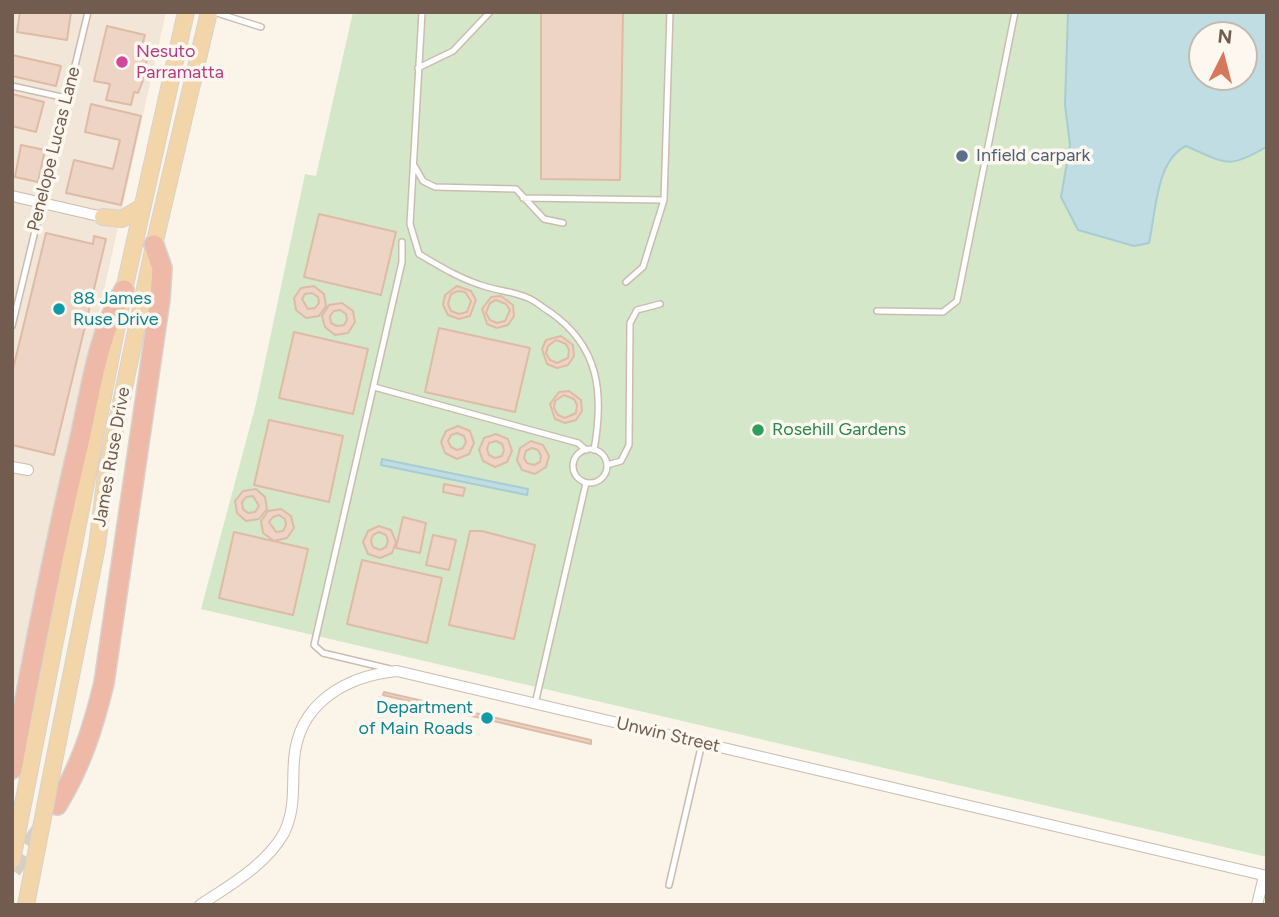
<!DOCTYPE html>
<html>
<head>
<meta charset="utf-8">
<style>
  body { margin:0 }
  #map { position:relative; width:1279px; height:917px; overflow:hidden; background:#faf4e9; font-family:Figtree,sans-serif }
  canvas { display:block }
  .frame { position:absolute; inset:0; border:14px solid #725c4f; pointer-events:none }
  .north { position:absolute; left:1188px; top:21px; width:70px; height:70px; box-sizing:border-box; background:#fdf8ef; border:2px solid #c5baaf; border-radius:50%; rotate:6deg; font-size:19px; font-weight:700; line-height:28px; text-align:center; color:#725c4f }
  .north::after { content:''; display:block; margin:auto; width:24px; height:32px; background:#d7775c; clip-path:polygon(50% 0,100% 100%,50% 72%,0 100%) }
</style>
</head>
<body>
<div id="map">
<canvas width="1279" height="917"></canvas>
<div class="frame"></div>
<div class="north">N</div>
</div>
<script>
const c = document.querySelector('canvas').getContext('2d');
c.lineJoin = 'round';
function paint(path, color) { c.fillStyle = color; c.fill(path, 'evenodd'); }
function trace(path, color, width, dash) { c.strokeStyle = color; c.lineWidth = width; c.lineCap = dash ? 'butt' : 'round'; c.setLineDash(dash || []); c.stroke(path); }
function label(font, color, halo, rows, align = 'center') {
  c.font = font + ' Figtree,sans-serif'; c.lineWidth = 7; c.setLineDash([]); c.textBaseline = 'middle'; c.strokeStyle = halo; c.fillStyle = color; for (const [text, x, y, turn = 0] of rows) {
    c.save(); c.translate(x, y); c.rotate((+turn || 0) * Math.PI / 180); c.textAlign = isNaN(turn) ? turn : align; if (halo) c.strokeText(text, 0, 0); c.fillText(text, 0, 0); c.restore();
  }
}
paint(new Path2D(`
  M12 12H166L12 702Z`), '#f1e6d8');
paint(new Path2D(`
  M353 12H1267V857L201 609 256 404 305 174 316 176ZM1202 35H1244V77H1202Z`), '#d5e7c9');
const water = new Path2D(`
  M1068 12H1267L1266 147C1228 170 1225 163 1186 146 1156 160 1156 212 1149 243L1134 246 1078 230 1061 197 1070 145 1065 105ZM1202 35H1244V77H1202Z
  M382 459 528 489 527 495 381 465Z`);
paint(water, '#bfdde2');
trace(water, '#a7ccd3', 2);
const building = new Path2D(`
  M20 12H71L67 40 17 32Z
  M541 12H623L620 180 541 179Z
  M107 26 145 35 143 42 150 44 142 83 138 93 134 92 131 105 106 100 110 84 94 81Z
  M12 55 61 66 56 86 12 76Z
  M12 94 44 102 36 132 12 126Z
  M91 104 141 116 121 205 66 193 74 160 113 169 120 140 85 132Z
  M21 145 45 150 38 182 15 177Z
  M319 214 396 232 381 295 304 277Z
  M46 233 93 244 94 236 106 239 54 455 12 445V373Z
  M314 286 324 294 326 306 319 316 306 318 296 310 294 298 301 288ZM312 293 318 297 319 303 315 308 308 309 302 299 305 294Z
  M457 286 471 291 476 300 470 316 459 319 448 315 443 305 445 295ZM458 291 465 292 471 301 467 312 459 314 451 311 448 304 451 294Z
  M501 296 513 305 514 316 508 325 497 328 487 324 482 309 491 297ZM496 300 506 304 510 310 505 321 497 323 490 320 486 313 490 303Z
  M342 303 353 311 355 322 348 333 335 335 325 327 322 316 329 305ZM340 310 346 314 347 320 344 325 337 326 331 323 330 316 334 311Z
  M439 328 530 348 515 412 425 392Z
  M294 332 368 349 353 414 279 398Z
  M561 336 573 345 574 356 568 365 557 368 547 364 542 349 546 340ZM556 340 566 344 569 350 568 358 557 363 550 360 546 353 548 346Z
  M569 391 581 400 582 411 576 420 565 423 555 419 550 404 559 392ZM564 395 574 399 577 405 576 413 565 418 558 415 554 408 555 401Z
  M269 420 343 436 329 502 254 485Z
  M458 426 470 431 474 443 469 454 457 459 445 453 441 442 446 431ZM457 433 464 436 466 442 463 448 457 450 451 447 448 441 451 435Z
  M496 434 508 439 512 451 507 462 495 467 483 461 479 450 484 438ZM496 441 502 444 504 450 502 456 495 458 489 455 487 449 489 443Z
  M531 441 543 445 549 456 546 467 535 474 522 470 517 460 520 448ZM532 448 538 450 541 456 540 462 534 465 527 463 524 458 526 451Z
  M444 484 465 488 463 496 443 492Z
  M256 489 265 497 267 509 259 519 246 521 237 513 235 501 243 491ZM253 496 259 506 255 512 248 513 243 509 242 502 246 497Z
  M281 509 291 516 294 528 287 538 274 541 263 533 261 521 268 511ZM279 515 285 519 286 525 283 531 276 532 269 522 273 517Z
  M403 517 426 523 420 553 396 548Z
  M379 526 391 530 396 542 392 553 380 558 368 554 363 542 368 531ZM379 532 386 535 388 541 386 547 380 550 373 547 371 541 373 535Z
  M470 531H482L535 545 514 639 449 625Z
  M234 532 308 549 293 615 219 598Z
  M433 535 456 540 449 570 426 565Z
  M362 560 442 578 427 643 347 624Z
  M384 692 591 740V744L383 695Z`);
paint(building, '#edd4c4');
trace(building, '#debba6', 2);
trace(new Path2D(`
  M12 870 45 824`), '#d8cec2', 19, [19, 10]);
const lane = new Path2D(`
  M214 12 261 27
  M422 12 410 224 419 254C441 267 462 280 487 287 500 291 515 292 528 298 536 301 543 308 550 312 600 347 604 394 594 450
  M418 68 453 51 490 12
  M12 86 66 98
  M415 167 423 181 435 187 516 189 544 219 563 223
  M523 198 664 200 670 12
  M626 282 643 267 664 200
  M877 311 943 312 957 301 1015 12
  M12 326 88 12
  M374 387 578 443 586 450
  M573 466a17 17 0 1 1 34 0a17 17 0 1 1-34 0Z
  M607 465 621 461 629 445 630 323 637 310 660 304
  M390 669 323 653 314 645 402 262V242
  M535 704 586 483
  M669 885 702 743`);
const street = new Path2D(`
  M12 196 103 217
  M12 467 28 470
  M200 905C230 885 266 865 284 833 296 808 292 786 294 760 298 703 346 676 397 671L1267 876
  M1257 905 1264 876`);
const primary = new Path2D(`
  M103 217 122 219 142 207
  M56 751 97 546 106 474 154 245 209 12
  M12 860 124 290 186 12`);
const highway = new Path2D(`
  M12 769C32 658 54 548 80 438 91 389 98 334 124 290
  M57 805C81 766 93 728 104 683L160 299 162 268 154 245`);
trace(lane, '#ccbcb0', 8);
trace(street, '#ccbcb0', 12);
trace(primary, '#d8d1ce', 18);
trace(highway, '#d8d1ce', 22);
trace(lane, '#fff', 5);
trace(street, '#fff', 10);
trace(primary, '#f2d6a9', 16);
trace(highway, '#eeb9a7', 19);
const primaryBridge = new Path2D(`
  M26 905 56 751`);
trace(primaryBridge, '#d8d1ce', 18, []);
trace(primaryBridge, '#f2d6a9', 16);
for (const [x, y, r, color] of [
  [122,62,7,"#d1479c"],
  [962,156,7,"#5c6f8a"],
  [59,309,7,"#0f9aa8"],
  [758,430,7,"#2e9e5b"],
  [487,718,7,"#0f9aa8"]
]) { const dot = new Path2D(); dot.arc(x, y, r, 0, 2 * Math.PI); c.fillStyle = color; c.fill(dot); trace(dot, '#fdf8ef', 2.5); }
label('18px', '#b23c85', '#fdf8ef', [
  ["Nesuto",136,52],
  ["Parramatta",136,73]
], 'left');
label('18px', '#725c4f', '#fdf8ef', [
  ["Penelope Lucas Lane",54,149,-76],
  ["James Ruse Drive",112,457,-80],
  ["Unwin Street",668,735,13]
]);
label('18px', '#4e5e75', '#fdf8ef', [
  ["Infield carpark",976,156]
], 'left');
label('18px', '#0d838f', '#fdf8ef', [
  ["88 James",73,299],
  ["Ruse Drive",73,320],
  ["Department",473,708,"right"],
  ["of Main Roads",473,729,"right"]
], 'left');
label('18px', '#27864d', '#fdf8ef', [
  ["Rosehill Gardens",772,430]
], 'left');
</script>
</body>
</html>
